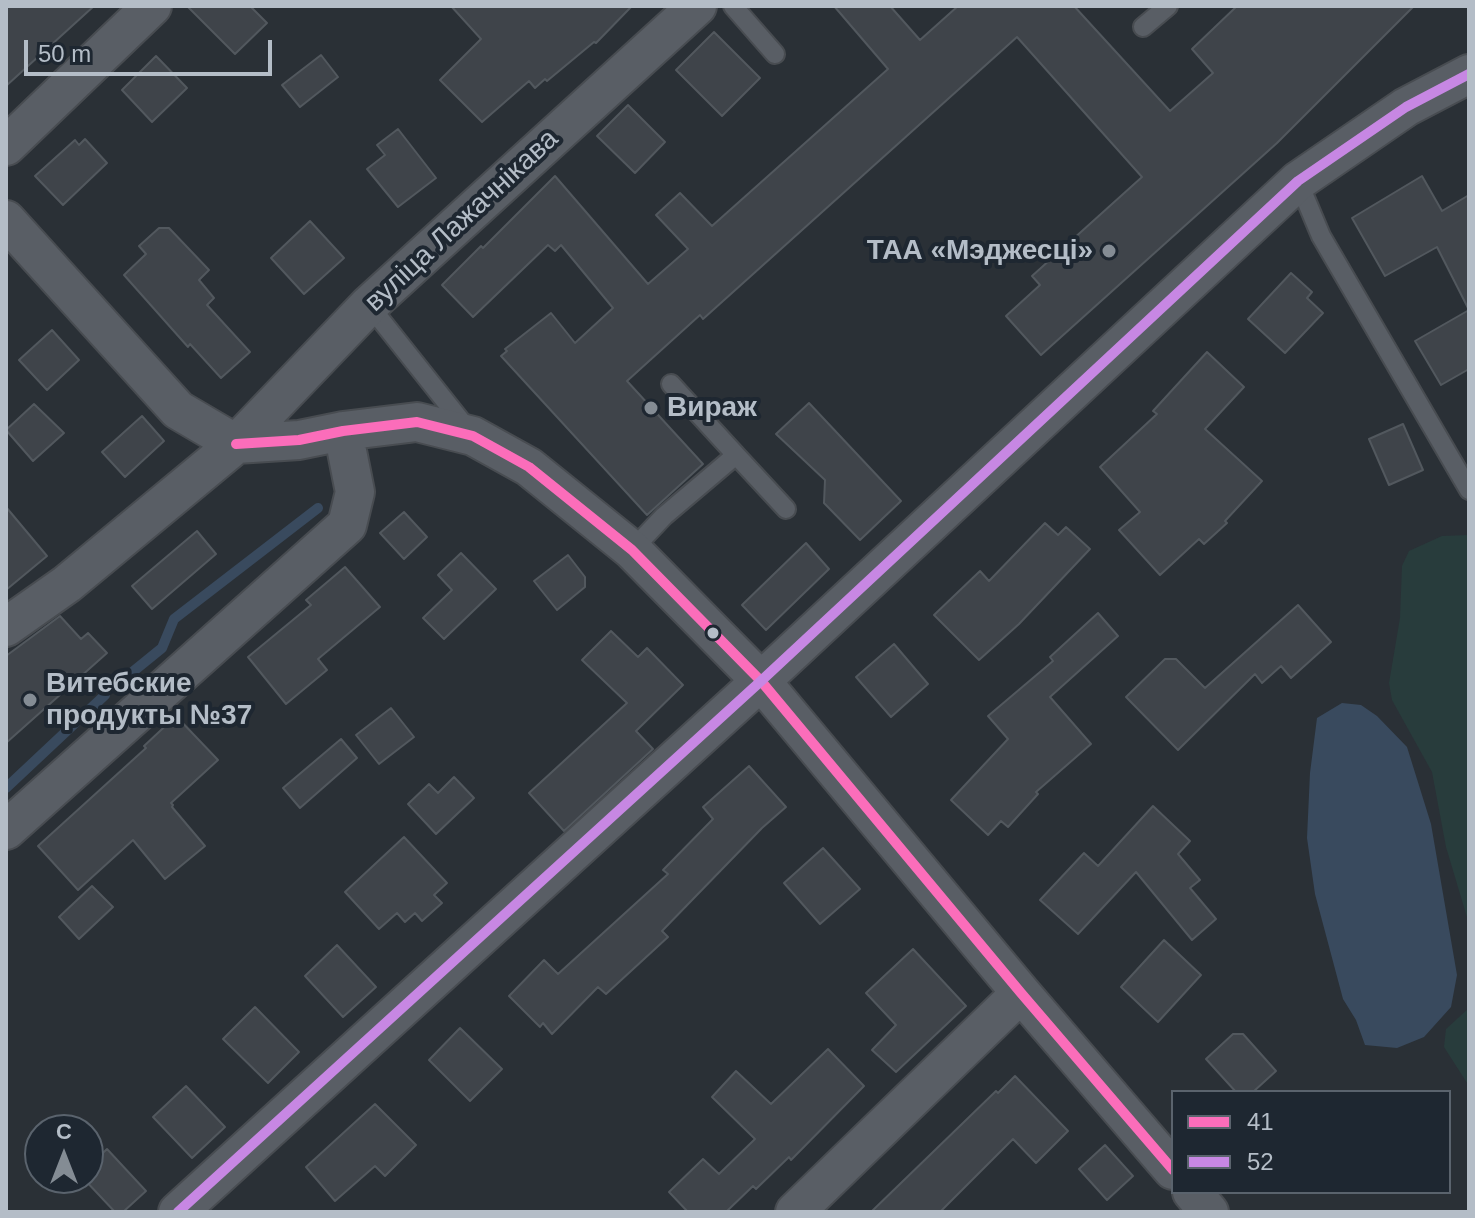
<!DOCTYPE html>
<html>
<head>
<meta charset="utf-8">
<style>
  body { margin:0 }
  #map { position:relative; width:1475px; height:1218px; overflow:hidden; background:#2a3036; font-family:Arial,sans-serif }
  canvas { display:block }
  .frame { position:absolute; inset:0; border:8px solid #b4bdc7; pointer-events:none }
  .legend { position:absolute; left:1171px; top:1090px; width:280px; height:104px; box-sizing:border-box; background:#1e2731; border:2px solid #5a636d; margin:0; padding:10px 14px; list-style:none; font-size:24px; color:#b4bdc7 }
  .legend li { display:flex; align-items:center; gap:16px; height:40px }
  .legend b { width:40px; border:2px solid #5a636d }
  .north { position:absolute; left:24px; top:1114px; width:80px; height:80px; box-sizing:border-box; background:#1e2731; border:2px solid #5a636d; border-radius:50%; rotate:0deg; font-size:22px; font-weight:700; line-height:32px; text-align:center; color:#b4bdc7 }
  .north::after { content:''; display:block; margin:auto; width:28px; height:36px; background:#848c94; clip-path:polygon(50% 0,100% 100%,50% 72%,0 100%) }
  .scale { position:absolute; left:24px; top:40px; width:248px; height:36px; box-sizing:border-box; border:4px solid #b4bdc7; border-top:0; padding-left:10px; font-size:24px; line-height:28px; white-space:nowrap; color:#b4bdc7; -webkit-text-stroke:6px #1e2731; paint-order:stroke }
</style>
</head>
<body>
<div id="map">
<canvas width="1475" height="1218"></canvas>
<div class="frame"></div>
<ul class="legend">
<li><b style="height:10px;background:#fb6dba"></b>41</li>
<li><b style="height:10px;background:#c787e3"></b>52</li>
</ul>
<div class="north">С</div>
<div class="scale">50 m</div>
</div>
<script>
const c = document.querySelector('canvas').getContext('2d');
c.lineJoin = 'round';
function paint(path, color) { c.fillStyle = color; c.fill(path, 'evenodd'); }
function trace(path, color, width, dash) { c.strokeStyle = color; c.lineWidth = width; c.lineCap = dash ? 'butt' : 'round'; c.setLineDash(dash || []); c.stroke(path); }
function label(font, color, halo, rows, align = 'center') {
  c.font = font + ' Arial,sans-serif'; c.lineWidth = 8; c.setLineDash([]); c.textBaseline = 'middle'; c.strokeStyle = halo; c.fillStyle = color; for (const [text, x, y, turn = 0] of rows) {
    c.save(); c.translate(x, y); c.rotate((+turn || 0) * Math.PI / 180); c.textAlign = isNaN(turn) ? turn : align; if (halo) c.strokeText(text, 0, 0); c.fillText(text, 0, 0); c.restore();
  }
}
paint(new Path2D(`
  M1469 535V924L1446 847 1432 772 1392 700 1389 683 1400 618 1402 566 1409 551 1442 536Z
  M1469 1008V1086L1444 1047 1446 1029Z`), '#283c3c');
paint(new Path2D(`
  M1342 703 1361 705 1377 716 1407 747 1431 824 1457 975 1451 1007 1424 1037 1397 1048 1365 1045 1356 1020 1343 999 1315 894 1307 838 1310 773 1317 718Z`), '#394a5e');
trace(new Path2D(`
  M130 674 162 648 174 619 318 508
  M6 788 105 695`), '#394a5e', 10);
const building = new Path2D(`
  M6 6H94L6 86Z
  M187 6H250L267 23 235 54Z
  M451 6H632L596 43 594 42 547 81 545 79 535 88 529 81 482 122 440 80 481 39Z
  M834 6H890L920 40 958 6H1074L1170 111 1213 73 1192 49 1237 6H1414L1277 143 1041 355 1006 316 1040 285 1032 276 1142 177 1017 37 703 319 700 315 627 381 703 464 647 515 501 356 507 351 505 349 551 313 575 343 613 308 561 245 555 251 548 245 473 317 442 285 481 246 483 248 555 176 648 284 688 249 656 215 680 193 712 226 888 69Z
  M714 32 760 78 722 116 676 70Z
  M321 55 338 77 300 107 282 85Z
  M156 56 187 88 152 122 122 90Z
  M628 105 665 142 635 173 597 136Z
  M398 129 436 178 398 207 367 169 385 155 377 145Z
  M85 139 107 163 63 205 35 176 75 140 79 145Z
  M1422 176 1442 211 1469 195V369L1441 385 1415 341 1469 310 1437 247 1385 276 1352 218Z
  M310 221 344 258 304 294 271 258Z
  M159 228H169L209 270 199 280 214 298 207 305 250 352 221 378 190 344 188 347 124 275 146 254 139 246Z
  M1291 273 1312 292 1307 298 1323 313 1285 353 1248 319Z
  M52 330 79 360 47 390 19 360Z
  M1207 352 1244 387 1205 429 1262 481 1225 521 1227 523 1204 544 1199 539 1160 575 1119 530 1140 512 1100 467 1157 414 1153 411Z
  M809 403 901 501 860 540 824 503 825 480 776 434Z
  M34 404 64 433 33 461 6 430Z
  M142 416 164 441 125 477 102 452Z
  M1403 424 1423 470 1389 485 1369 439Z
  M6 507 47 556 6 590Z
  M404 512 427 537 404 559 380 533Z
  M1045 523 1058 535 1066 527 1090 549 1019 624 979 660 934 615 980 571 989 581Z
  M197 531 216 554 152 609 132 586Z
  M806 543 829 569 766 630 742 605Z
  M461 553 496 589 444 639 423 618 452 590 438 575Z
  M568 555 585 577V587L557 610 534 581Z
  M345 567 380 607 318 659 327 670 286 704 248 657 311 605 306 600Z
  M1298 605 1331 642 1291 678 1281 666 1262 683 1255 674 1178 750 1126 697 1165 659H1176L1205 688Z
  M1098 613 1118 636 1050 697 1091 744 1036 792 1038 794 1008 827 1001 821 988 835 951 800 1008 739 988 716 1053 661 1050 657Z
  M60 616 81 639 88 633 107 653 6 743V656Z
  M611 631 638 657 647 648 683 685 636 731 653 749 564 831 529 793 627 703 582 660Z
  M894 644 928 684 891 717 856 677Z
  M391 708 414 737 379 764 356 735Z
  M176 716 218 760 171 803 173 805 172 807 205 846 165 879 133 840 78 890 38 846 146 748 144 746Z
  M341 739 357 758 300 808 283 788Z
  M749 766 786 807 762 828 662 931 668 937 606 994 598 987 552 1034 543 1023 540 1027 509 996 544 960 558 974 668 874 663 870 713 819 703 807Z
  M454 777 474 798 436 834 408 804 429 784 438 793Z
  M1153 806 1190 841 1178 854 1200 880 1190 888 1216 919 1192 940 1136 872 1078 934 1040 900 1084 853 1098 866Z
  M404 837 447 883 434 895 442 903 422 921 415 913 405 922 397 913 379 929 345 892Z
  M823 848 860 889 820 924 784 883Z
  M92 886 113 907 79 939 59 917Z
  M1164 940 1201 975 1158 1022 1121 987Z
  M337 945 376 987 343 1017 305 976Z
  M913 949 966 1006 896 1072 872 1050 896 1025 866 993Z
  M255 1007 299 1052 268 1083 223 1039Z
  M460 1028 502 1069 470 1101 429 1060Z
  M1233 1034H1243L1276 1071 1253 1092H1236L1206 1059Z
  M828 1049 864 1086 791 1160 789 1157 756 1189 753 1186 726 1212H688L669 1192 703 1159 719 1174 755 1139 712 1097 736 1071 771 1104Z
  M1015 1076 1068 1131 1036 1163 1013 1139 940 1212H871L996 1091 998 1093Z
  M186 1086 225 1127 192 1158 153 1117Z
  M375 1104 416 1145 385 1176 375 1166 335 1201 306 1167Z
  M1105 1145 1133 1176 1107 1200 1079 1169Z
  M107 1149 146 1191 123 1212H115L83 1178H88V1167Z`);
paint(building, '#3f444a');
trace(building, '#52585e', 2);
const lane = new Path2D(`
  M733 6 775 54
  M1143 27 1168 6
  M1298 181 1321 236 1469 490
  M369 305 469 431
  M736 455 786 509
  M632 550 664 516 736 455 671 384`);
const street = new Path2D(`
  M6 146 152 6
  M6 220 178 410 236 444
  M236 444 299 440 343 431 417 422 473 436 529 467 632 550 761 681 1021 993 1173 1170
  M6 627 67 584 236 444 369 305 697 6
  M6 830 347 525 355 492 343 431
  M1192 1192 1209 1212
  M178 1212 761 681 1298 181 1406 107 1469 74
  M795 1212 1021 993`);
trace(lane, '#484c51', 22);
trace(street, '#484c51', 42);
trace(lane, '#595e65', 18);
trace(street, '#595e65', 38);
trace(new Path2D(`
  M236 444 299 440 343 431 417 422 473 436 529 467 632 550 761 681 1021 993 1173 1170`), '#fb6dba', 10);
trace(new Path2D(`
  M178 1212 761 681 1298 181 1406 107 1469 74`), '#c787e3', 10);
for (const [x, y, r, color] of [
  [1109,251,8,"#848c94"],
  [651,408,8,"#848c94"],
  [713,633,7,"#b4bdc7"],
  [30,700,8,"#848c94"]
]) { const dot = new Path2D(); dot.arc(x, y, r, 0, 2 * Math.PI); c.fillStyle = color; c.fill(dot); trace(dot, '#1e2731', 3); }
label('28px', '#b4bdc7', '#1e2731', [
  ["вуліца Лажачнікава",462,221,-43]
]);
label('bold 28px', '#b4bdc7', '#1e2731', [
  ["ТАА «Мэджесці»",1093,251,"right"],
  ["Вираж",667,408],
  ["Витебские",46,684],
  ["продукты №37",46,716]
], 'left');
</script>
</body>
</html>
